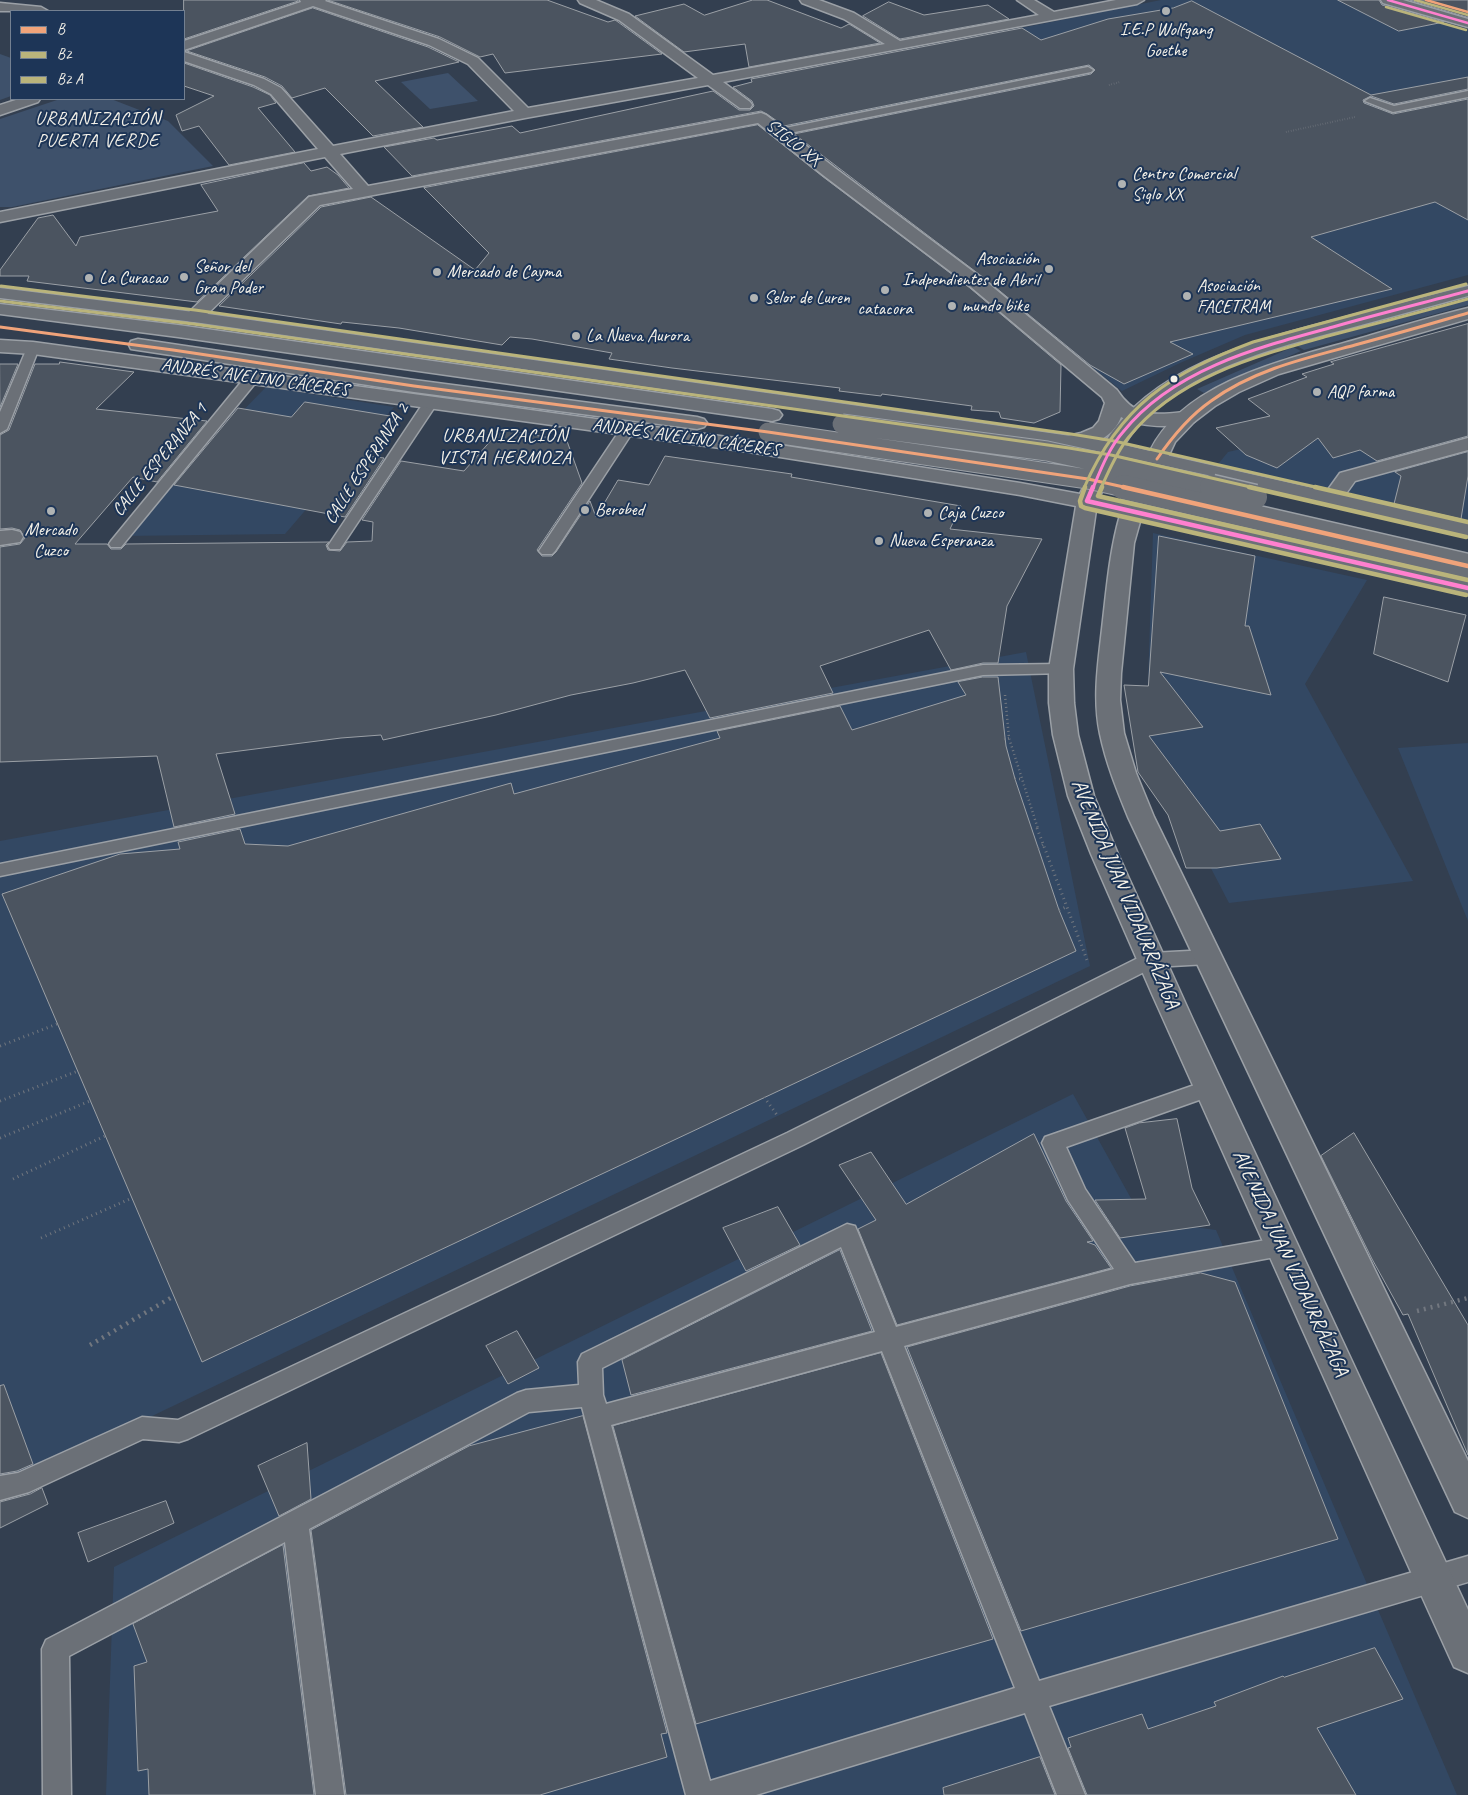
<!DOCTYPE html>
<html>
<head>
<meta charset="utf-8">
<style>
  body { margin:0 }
  #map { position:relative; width:1468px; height:1795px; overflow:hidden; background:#333f50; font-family:Caveat,sans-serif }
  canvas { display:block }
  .legend { position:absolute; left:10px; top:10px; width:175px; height:90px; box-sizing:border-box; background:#1d3557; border:1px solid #738091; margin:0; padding:6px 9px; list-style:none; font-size:15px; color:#f4f1e8 }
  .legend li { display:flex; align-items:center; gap:10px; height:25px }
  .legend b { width:25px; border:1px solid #738091 }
</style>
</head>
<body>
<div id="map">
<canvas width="1468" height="1795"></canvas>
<ul class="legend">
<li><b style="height:6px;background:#f0a37a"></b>B</li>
<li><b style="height:6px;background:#bab47b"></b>B2</li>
<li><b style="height:6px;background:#bab47b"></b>B2 A</li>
</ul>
</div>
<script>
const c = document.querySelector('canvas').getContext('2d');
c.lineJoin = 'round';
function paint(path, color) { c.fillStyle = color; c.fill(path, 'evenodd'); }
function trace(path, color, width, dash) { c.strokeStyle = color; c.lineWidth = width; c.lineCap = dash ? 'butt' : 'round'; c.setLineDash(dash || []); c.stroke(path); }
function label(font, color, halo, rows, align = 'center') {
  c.font = font + ' Caveat,sans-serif'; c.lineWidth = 4; c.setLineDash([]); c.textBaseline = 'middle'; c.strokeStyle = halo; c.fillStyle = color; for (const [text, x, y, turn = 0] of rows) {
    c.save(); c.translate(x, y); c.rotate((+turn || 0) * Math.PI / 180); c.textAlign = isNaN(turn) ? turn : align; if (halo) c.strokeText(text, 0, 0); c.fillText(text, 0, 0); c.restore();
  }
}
paint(new Path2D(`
  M1161 0H1371L1468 29V275L1245 335 1180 363 1122 391 741 84Z
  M266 387 394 407 285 534 121 536Z
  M1468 396V523L1214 469 1228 452Z
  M1153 533 1367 580 1305 684 1413 881 1229 903 1146 743Z
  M1026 652 1090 966 0 1489V841Z
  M1468 743V921L1398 748Z
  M1073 1094 1143 1220 1216 1230 1457 1795H106L114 1567Z`), '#334863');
paint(new Path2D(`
  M0 54 11 58V96L0 100Z
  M448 73 478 101 430 109 401 82Z
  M60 99H111L168 121 213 166 12 207H0V119Z
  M1468 300V305L1304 350 1297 346Z
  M1293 347 1301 351 1204 393 1197 389Z`), '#3e516b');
const building = new Path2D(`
  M184 0H298V1L184 39Z
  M328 0H547L608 22 615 20 618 22 662 54 505 73 493 54 480 57 440 37Z
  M753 0H767L841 28 849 24 880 43 749 67 745 44 684 52 635 16 684 4 704 15Z
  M1338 0H1379L1382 5 1444 22 1399 31Z
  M1410 0H1468V17Z
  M1192 1 1371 95 1468 77V89L1394 104 1371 96 1363 100 1364 103 1393 114 1468 99V220L1435 202 1311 237 1392 289 1170 342 1193 354 1124 384 1090 365 984 278 794 134 1091 74 1095 70 1089 65 784 126 767 114 761 111 412 176 384 147 434 138 437 140 512 126 520 133 713 91 739 110H750L754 106 752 101 733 87 752 82 751 79 1022 28 1041 40 1108 19 1173 8Z
  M889 2 924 15 988 5 1009 19 900 39 863 16Z
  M313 8 428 47 459 62 375 81 423 127 373 136 325 88 292 98 282 86 265 77 187 51Z
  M184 63 253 87 270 95 276 103 258 108 295 152 229 165 199 126 182 131 176 115 214 96 184 86Z
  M758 125 822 176 970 288 1061 365 1060 412 1034 423 1001 418 999 412 971 410 972 406 882 394 881 396 839 391 840 388 672 368 609 359 612 353 532 339 510 337 502 345 399 328 342 322 341 324 219 306 321 207 371 197 475 270 489 253 424 188Z
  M304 163 311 171 327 167 338 175 349 188 308 196 197 302 27 281 29 276H0V270L38 218 53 215 76 246 80 237 218 211 201 185Z
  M1468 324V436L1377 461 1360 450 1333 458 1318 438 1277 468 1246 455 1216 428 1270 416 1248 399 1307 377 1302 374 1334 364 1331 362Z
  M60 362 134 372 96 409 207 421 157 482 133 477 75 544H107L111 549H121L126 544 329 542 326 545 328 550 340 551 347 542 372 541 373 522 362 520 401 461 464 471 501 429 567 441 582 483 537 550 542 556H552L556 552 590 501 596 517 618 480 649 485 665 456 792 474 791 477 961 506 950 529 1042 539 1007 606 998 663H983L951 670 929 630 820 666 833 693 710 718 685 670 633 683 571 695 496 715 383 740 381 735 341 738 216 754 235 814 174 827 157 756 0 762V547L20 544 25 538 20 530 12 528 0 529V435L9 430 35 364H59Z
  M0 364H18L0 407Z
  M305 402 396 417 368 456 384 458 345 517 174 485 238 408 291 417Z
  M1468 452V476L1461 519 1394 504 1401 476 1395 472Z
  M1159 536 1255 556 1245 626H1249L1271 695 1160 672 1203 727 1149 736 1220 831 1260 824 1281 859 1217 868H1186L1168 815 1138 772 1124 685 1148 686Z
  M1384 597 1466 615 1448 682 1374 654Z
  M983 677H998L1006 746 1015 779 1059 910 1076 951 202 1362 2 894 120 854 180 849 178 842 240 829 245 844 288 846 511 783 514 794 720 738 717 731 840 706 852 730 966 695 958 682Z
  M1177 1119 1192 1188 1210 1225 1120 1238 1095 1200 1146 1199 1125 1128 1139 1123Z
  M1354 1133 1468 1325V1455L1408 1314 1403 1315 1372 1259 1321 1156Z
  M1034 1134 1066 1201 1093 1241 1087 1242 1095 1245 1111 1268 897 1325 858 1229 876 1220 839 1165 871 1152 906 1204Z
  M778 1207 800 1245 746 1271 723 1228Z
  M840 1250 872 1331 631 1395 622 1360Z
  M1201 1273 1235 1282 1338 1539 1021 1631 907 1347 1130 1286Z
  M517 1331 539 1368 508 1384 486 1346Z
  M881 1353 993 1639 696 1724 613 1426Z
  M4 1385 33 1464 17 1471 0 1474V1386Z
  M583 1416 667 1733 661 1734 667 1757 540 1795H346L311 1530 469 1446Z
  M307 1443 311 1499 279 1516 258 1466Z
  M42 1488 48 1504 0 1528V1502L30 1494Z
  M166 1501 174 1523 88 1562 78 1533Z
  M283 1545 314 1795H149L148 1769 138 1771 134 1666 147 1662 133 1624Z
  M1375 1648 1403 1699 1317 1728 1356 1795H1087L1068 1748 1071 1747 1068 1738 1142 1714 1148 1729 1216 1706 1214 1702 1283 1676 1284 1677Z
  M1040 1757 1055 1795H944L943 1788Z`);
paint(building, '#4b5460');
trace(building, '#9ba0a6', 1);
const service = new Path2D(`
  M1088 67 1093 70 1091 72 780 135 775 132 780 129Z
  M1468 91V97L1393 112 1365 101 1370 98 1394 106Z
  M33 344 39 348 7 429 0 433V412L27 348Z
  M252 374 257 375 259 378 257 381 121 547H111L109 544 111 541 247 375Z
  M431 398 438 402 340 549H330L328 546 426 399Z
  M627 426 634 430 555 551 552 554H542L539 551 622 427Z
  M1061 664 1067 665 1069 669 1067 673 983 675 0 876V864L983 665Z
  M1208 950 1215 952 1218 957 1215 962 1208 964 1154 967 803 1145 188 1439 179 1442 143 1439 29 1492 0 1500V1476L18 1473 142 1417 178 1420 787 1133 1144 955 1151 953Z
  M1209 1080 1216 1082 1219 1088 1216 1094 1066 1147 1085 1189 1135 1263 1283 1237 1291 1240 1294 1247 1291 1254 1130 1284 904 1346 1039 1681 1468 1556V1582L1049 1706 1085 1795H1057L1025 1713 756 1795H686L582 1407 529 1412 309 1529 344 1795H316L285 1542 69 1656 71 1795H43L42 1649 46 1640 517 1393 526 1390 579 1385 578 1362 582 1354 847 1224 855 1226 858 1233 896 1327 1114 1269 1068 1200 1042 1143 1045 1137ZM841 1247 875 1332 606 1404 603 1395 602 1368ZM882 1351 1015 1688 710 1781 611 1425Z`);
const pedestrian = new Path2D(`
  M1468 438V450L1355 481 1340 502 1333 504 1326 502 1322 498 1340 473Z
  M12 530 20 532 23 537 20 542 0 545V531Z`);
const minor = new Path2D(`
  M300 0H326L325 1 439 39 478 58 528 108 698 78 619 20 580 3 578 0H596L629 14 713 75 885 44 844 19 802 3 800 0H819L854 13 900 41 1039 15 1017 0H1034L1054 12 1116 0H1144L1137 4 723 82 750 102 752 105 750 108H740L708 85 525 118 340 154 368 186 761 113 766 115 835 168 983 279 1117 390C1137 420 1154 414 1187 412L1194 414 1197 418 1194 422C1172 428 1141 428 1121 417 1113 439 1085 451 1063 445L1060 441 1063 437 1081 433 1093 428 1099 421 1105 403 1102 397 971 287 823 175 758 123 320 205 200 321 194 322 188 321 185 317 188 313 309 197 353 189 325 157 0 222V212L318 149 271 94 254 85 184 61V52L264 79 281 88 333 146 514 111 468 64 429 45 313 6 184 50V41L301 2Z
  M0 3 41 7 48 11H0Z
  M19 99H40L38 102 0 115V105Z`);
const secondary = new Path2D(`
  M1381 0H1403L1468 19V27L1383 3Z
  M1468 286V296C1429 307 1389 317 1350 328 1274 348 1168 373 1124 445L1150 451C1185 380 1289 359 1358 339 1395 328 1431 317 1468 308V319L1279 374 1239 392 1215 406 1194 422 1175 442 1143 511 1134 543 1121 673 1120 700 1124 733 1136 773 1154 817 1468 1461V1518L1455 1512 1128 817C1117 790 1106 763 1100 734 1092 696 1099 658 1103 620 1107 585 1110 550 1120 515L1096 510 1073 669 1074 703 1078 735 1094 796 1118 854 1193 1020 1468 1610V1673L1454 1667 1424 1601 1152 994 1091 854 1068 796 1053 735 1049 703V669L1076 506 1020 495 742 451 33 354 0 352V340L33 342 742 439 1020 483 1080 494 1100 452 194 322 0 298V288L194 312 1106 441C1156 363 1260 340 1343 318 1385 307 1426 296 1468 286ZM1119 456 1145 462 1125 503 1099 498Z`);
const trunk = new Path2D(`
  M0 304 178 325 772 409 779 411 782 415 779 419 772 421 178 337 0 314Z
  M138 339 414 380 697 417 704 419 707 423 704 427 697 429 414 392 131 349 129 345 131 341Z
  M1157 453 1468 523V537L1150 463 1147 459 1150 455Z
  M1132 505 1468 581V595L1124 516 1121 511 1124 506Z`);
trace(service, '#9ba0a6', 3);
trace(pedestrian, '#9ba0a6', 3);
trace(minor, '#9ba0a6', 3);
trace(secondary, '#9ba0a6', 3);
trace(trunk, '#9ba0a6', 3);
trace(new Path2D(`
  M1109 85 1120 82
  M1286 132 1355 117`), '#72777f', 2, [0.5, 2]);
trace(new Path2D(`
  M1005 695 1009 738 1038 829
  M1004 739 1009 738
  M1015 779H1021`), '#72777f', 2.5, [1, 3]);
trace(new Path2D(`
  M1037 828 1087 960
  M1038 848 1043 845
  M1059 910 1066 907
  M0 1046 57 1024
  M764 1097 777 1115
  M0 1101 78 1071
  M0 1138 90 1101
  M13 1179 105 1136
  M41 1238 132 1198`), '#72777f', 3, [1, 4]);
trace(new Path2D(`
  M1417 1311 1468 1298
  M90 1345 174 1296`), '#72777f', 4.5, [2, 5]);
paint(service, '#6b7077');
paint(pedestrian, '#6b7077');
paint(minor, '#6b7077');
paint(secondary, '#6b7077');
paint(trunk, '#6b7077');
const trunkBridgeFar1 = new Path2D(`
  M842 424 1047 451 1218 488
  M768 432 1088 479 1128 488`);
const trunkBridge = new Path2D(`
  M1123 487 1468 566
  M1212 487 1255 497`);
trace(trunkBridgeFar1, '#9ba0a6', 21, []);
trace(trunkBridge, '#9ba0a6', 27, []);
trace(trunkBridgeFar1, '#6b7077', 19);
trace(trunkBridge, '#6b7077', 24);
trace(new Path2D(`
  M1426 0 1468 12`), '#f0a37a', 2.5);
trace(new Path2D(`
  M0 327 173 350 414 386 768 432 1088 479 1128 488
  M1157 459C1172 437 1188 417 1211 401 1253 370 1306 358 1355 345 1393 335 1430 324 1468 313`), '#f0a37a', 3);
trace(new Path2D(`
  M1123 487 1468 566`), '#f0a37a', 4.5);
trace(new Path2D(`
  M1386 7 1466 30`), '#bab47b', 2.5);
trace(new Path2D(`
  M0 301 193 324 1069 448 1111 455 1255 488
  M1084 488C1120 405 1171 373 1253 342L1466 284`), '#bab47b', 3);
trace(new Path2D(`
  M1085 487 1080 501 1081 506 1085 508 1466 595
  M1249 487 1466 537`), '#bab47b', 4.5);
trace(new Path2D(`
  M1415 0 1468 15`), '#bab47b', 2.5);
trace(new Path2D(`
  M1 286 195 310 1071 434 1114 441 1320 488
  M1101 488C1109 471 1116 453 1128 438 1176 377 1256 356 1328 336 1375 324 1421 312 1468 299`), '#bab47b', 3);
trace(new Path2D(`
  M1102 487 1098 496 1468 580
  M1315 487 1468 522`), '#bab47b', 4.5);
trace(new Path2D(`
  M1388 0 1468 23`), '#ff80cf', 2.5);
trace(new Path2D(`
  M1093 488C1101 469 1109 448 1123 432 1173 369 1259 347 1333 327 1378 314 1423 303 1468 291`), '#ff80cf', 3);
trace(new Path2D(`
  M1093 487 1087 501 1468 588`), '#ff80cf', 4.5);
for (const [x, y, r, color] of [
  [1166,11,5,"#b0b3b3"],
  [1122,184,5,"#b0b3b3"],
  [1049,269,5,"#b0b3b3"],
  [437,272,5,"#b0b3b3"],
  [184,277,5,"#b0b3b3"],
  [89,278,5,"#b0b3b3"],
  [885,290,5,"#b0b3b3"],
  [1187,296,5,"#b0b3b3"],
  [754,298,5,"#b0b3b3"],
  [952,306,5,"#b0b3b3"],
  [576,336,5,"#b0b3b3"],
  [1174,379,4.5,"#f4f1e8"],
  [1317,392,5,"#b0b3b3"],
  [585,510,5,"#b0b3b3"],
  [51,511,5,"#b0b3b3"],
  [928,513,5,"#b0b3b3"],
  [879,541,5,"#b0b3b3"]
]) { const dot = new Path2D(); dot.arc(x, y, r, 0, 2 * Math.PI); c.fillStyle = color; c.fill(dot); trace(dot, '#1d3557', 2); }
label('18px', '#f4f1e8', '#1d3557', [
  ["I.E.P Wolfgang",1166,30,"center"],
  ["Goethe",1166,51,"center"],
  ["Centro Comercial",1132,174],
  ["Siglo XX",1132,195],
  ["Asociación",1039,259,"right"],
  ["Indpendientes de Abril",1039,280,"right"],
  ["Señor del",194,267],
  ["Gran Poder",194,288],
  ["Mercado de Cayma",447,272],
  ["La Curacao",99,278],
  ["Asociación",1197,286],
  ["FACETRAM",1197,307],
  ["Selor de Luren",764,298],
  ["mundo bike",962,306],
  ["catacora",885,309,"center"],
  ["La Nueva Aurora",586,336],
  ["AQP farma",1327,392],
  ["Berobed",595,510],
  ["Caja Cuzco",938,513],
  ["Mercado",51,530,"center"],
  ["Cuzco",51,551,"center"],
  ["Nueva Esperanza",889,541]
], 'left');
label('18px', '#f4f1e8', '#1d3557', [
  ["SIGLO XX",793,143,38],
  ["ANDRÉS AVELINO CÁCERES",255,378,8],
  ["ANDRÉS AVELINO CÁCERES",686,438,8],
  ["CALLE ESPERANZA 1",160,460,-51],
  ["CALLE ESPERANZA 2",367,464,-57]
]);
c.letterSpacing = '1px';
label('19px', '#f4f1e8', '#1d3557', [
  ["URBANIZACIÓN",98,119],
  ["PUERTA VERDE",98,141],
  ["URBANIZACIÓN",505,436],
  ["VISTA HERMOZA",505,458]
]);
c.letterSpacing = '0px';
label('21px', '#f4f1e8', '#1d3557', [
  ["AVENIDA JUAN VIDAURRÁZAGA",1125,894,67],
  ["AVENIDA JUAN VIDAURRÁZAGA",1290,1263,65]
]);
</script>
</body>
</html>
